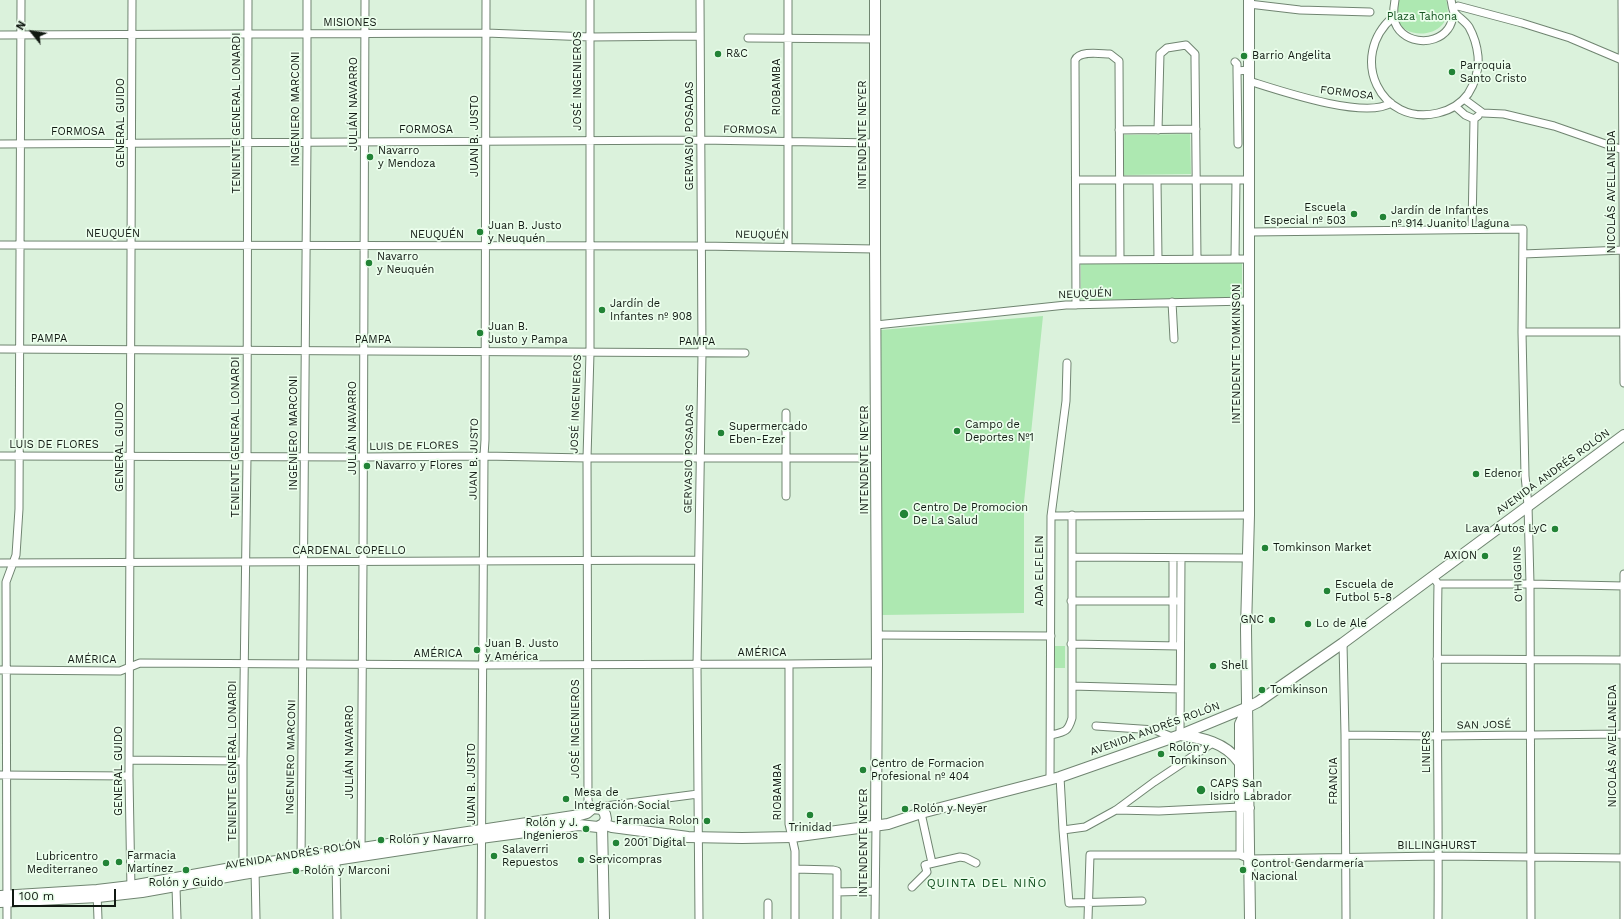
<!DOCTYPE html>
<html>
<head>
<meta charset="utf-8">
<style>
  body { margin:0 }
  #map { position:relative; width:1624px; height:919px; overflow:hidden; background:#dbf2dc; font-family:"Work Sans",sans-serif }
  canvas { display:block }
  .north { position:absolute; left:12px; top:12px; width:40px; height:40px; -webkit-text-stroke:3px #ebfeec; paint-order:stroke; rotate:300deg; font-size:11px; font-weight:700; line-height:16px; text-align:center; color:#111912 }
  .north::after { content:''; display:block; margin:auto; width:14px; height:18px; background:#111912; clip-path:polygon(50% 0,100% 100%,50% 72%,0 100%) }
  .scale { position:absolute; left:12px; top:889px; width:104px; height:18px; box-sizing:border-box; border:2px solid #111912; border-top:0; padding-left:5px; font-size:12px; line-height:14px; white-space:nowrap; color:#111912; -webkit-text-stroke:3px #ebfeec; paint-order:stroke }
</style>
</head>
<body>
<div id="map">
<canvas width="1624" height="919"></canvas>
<div class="north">N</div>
<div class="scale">100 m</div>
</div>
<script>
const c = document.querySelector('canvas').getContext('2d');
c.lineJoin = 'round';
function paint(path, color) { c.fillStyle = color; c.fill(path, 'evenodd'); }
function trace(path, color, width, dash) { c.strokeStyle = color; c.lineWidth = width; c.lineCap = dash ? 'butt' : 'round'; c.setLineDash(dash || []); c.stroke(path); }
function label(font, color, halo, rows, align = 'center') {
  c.font = font + ' "Work Sans",sans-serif'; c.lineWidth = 3.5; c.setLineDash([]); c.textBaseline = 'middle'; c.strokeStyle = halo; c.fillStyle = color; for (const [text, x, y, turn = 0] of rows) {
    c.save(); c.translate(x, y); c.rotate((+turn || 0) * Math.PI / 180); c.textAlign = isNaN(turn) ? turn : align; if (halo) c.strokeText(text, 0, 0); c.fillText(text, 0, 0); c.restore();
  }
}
paint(new Path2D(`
  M1398 0H1446C1458 37 1404 44 1397 18 1396 13 1397 6 1398 0Z
  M1190 134 1191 174 1124 175V135Z
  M1242 263V299L1081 300V264Z
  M1043 316 1024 502V613L882 615 881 330Z
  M1054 646H1065V668H1054Z`), '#ade8b1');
const street = new Path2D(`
  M788 0V247
  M1395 0C1394 6 1393 13 1394 19 1399 43 1434 48 1448 29 1452 24 1453 18 1454 11
  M1622 0 1624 383
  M1249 4 1300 10 1370 12
  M1458 6 1522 23 1570 38 1622 60
  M1393 17C1347 57 1381 127 1438 113 1451 110 1460 105 1468 94 1475 83 1479 69 1478 56 1477 46 1474 36 1469 27 1465 21 1458 17 1454 12 1452 9 1452 3 1451 0
  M0 35 486 33 590 37 700 36
  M748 38 876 39
  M1235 62 1237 64V71L1249 70
  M1237 71 1238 144
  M1249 81C1278 90 1365 120 1391 103
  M1464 99 1483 113 1504 114 1554 126 1623 150
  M1456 107 1465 115 1474 119 1478 116
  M1119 130 1196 129
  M1158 130 1160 54 1167 48 1186 45 1195 54V61L1197 259
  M0 144 701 140 875 143
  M1076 180H1249
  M1157 180 1158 259
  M1472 229 1474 119
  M1250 232 1523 229 1522 332 1525 476 1528 505 1530 584 1531 919
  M0 245 701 246 875 249
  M1523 254 1624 250
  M1235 259 1236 180
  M1076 260 1249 259
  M1172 302 1174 339
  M1076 305 1075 60C1080 50 1101 54 1110 54L1119 61 1120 259
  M876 325 1066 305 1249 301
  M1522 332H1623
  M0 349 745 353
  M786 413V496
  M0 456 364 457 484 456 587 458H877
  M1051 516 1249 515
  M1072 557 1248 558
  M0 563 698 560
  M1436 581 1438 584H1530L1624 586
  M1438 584C1436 696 1439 807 1438 919
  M1071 601H1180
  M877 635 1051 636
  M1343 643 1345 735 1346 919
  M1071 644 1179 646
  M1173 646V558
  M1437 659 1624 660
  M789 664V824L795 851V919
  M0 670 120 671 140 663 482 665 789 664 877 663
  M1072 686 1180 689
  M1096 726 1155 730 1172 737
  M1051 735C1065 732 1068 732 1072 718V515
  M1180 735 1181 558
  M1345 735 1438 736 1624 734
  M130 760 243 761
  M0 775 129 776
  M1060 777 1063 830 1085 827 1116 810 1154 782 1214 742
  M1050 779 1051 516 1066 401 1067 363
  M598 807 698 794
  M590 809 588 800 587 458 590 353V0
  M1116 810 1159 811 1240 807V855
  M921 813 932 863
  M1063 830 1069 903 1142 901
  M361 852 363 562 365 0
  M336 861 337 919
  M301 862 307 141V0
  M255 869 256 919
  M795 869 833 870 837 871V919
  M243 870V761L247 457 248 0
  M176 887 177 919
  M912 887 927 872 925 865 960 857 966 858 976 863
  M131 890 129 776 132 0
  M837 892 875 891
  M97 893 98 919
  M7 919 6 582 16 555 19 509 21 0
  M481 919 484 456 485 440 486 0
  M699 919 697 666 702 353 700 0
  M768 919V903
  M875 919 876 825
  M1088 919 1090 855H1240L1250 859 1439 856 1624 858
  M1624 919V574`);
const secondary = new Path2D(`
  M875 0V249L877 663 876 825
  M1249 0V515L1246 629 1250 919
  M1247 709 1240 724V807L1249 808
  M1180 735C1202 738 1225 742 1239 762
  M603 824 612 827 688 837 742 838 792 837 888 824 921 813 1060 777 1180 735 1248 707 1258 702 1343 643 1624 435
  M602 825 604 919
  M0 896 97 890 131 886 237 867 580 815 587 813 593 808 602 809 605 814 606 819 603 824 598 827 579 825 473 839 243 874 142 892 98 897 0 902`);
trace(street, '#708571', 9);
trace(secondary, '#708571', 12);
trace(street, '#fff', 7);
trace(secondary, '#fff', 10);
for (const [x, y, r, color] of [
  [718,54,4,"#228336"],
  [1244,56,4,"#228336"],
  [1452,72,4,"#228336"],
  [370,157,4,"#228336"],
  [1354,214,4,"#228336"],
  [1383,217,4,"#228336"],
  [480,232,4,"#228336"],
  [369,263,4,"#228336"],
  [602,310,4,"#228336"],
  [480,333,4,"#228336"],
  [957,431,4,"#228336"],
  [721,433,4,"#228336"],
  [367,466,4,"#228336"],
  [1476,474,4,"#228336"],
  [904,514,5,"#228336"],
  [1555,529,4,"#228336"],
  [1265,548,4,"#228336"],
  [1485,556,4,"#228336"],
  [1327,591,4,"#228336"],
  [1272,620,4,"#228336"],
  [1308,624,4,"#228336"],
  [477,650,4,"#228336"],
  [1213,666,4,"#228336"],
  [1262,690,4,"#228336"],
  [1161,754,4,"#228336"],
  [863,770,4,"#228336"],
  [1201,790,5,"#228336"],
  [566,799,4,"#228336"],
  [905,809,4,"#228336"],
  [810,815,4,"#228336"],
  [707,821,4,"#228336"],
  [586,829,4,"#228336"],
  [381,840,4,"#228336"],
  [616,843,4,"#228336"],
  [494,856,4,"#228336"],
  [581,860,4,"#228336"],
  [119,862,4,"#228336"],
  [106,863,4,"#228336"],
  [186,870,4,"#228336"],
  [1243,870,4,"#228336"],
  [296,871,4,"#228336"]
]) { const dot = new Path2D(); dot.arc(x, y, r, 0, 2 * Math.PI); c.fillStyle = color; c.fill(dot); trace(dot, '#ebfeec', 1.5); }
label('11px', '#155421', '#ebfeec', [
  ["Plaza Tahona",1422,17]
]);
label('11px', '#111912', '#ebfeec', [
  ["MISIONES",350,23],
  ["JOSÉ INGENIEROS",578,81,-90],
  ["RIOBAMBA",777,87,-90],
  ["FORMOSA",1347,93,7],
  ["JULIÁN NAVARRO",354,104,-90],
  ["INGENIERO MARCONI",296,109,-90],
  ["TENIENTE GENERAL LONARDI",237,113,-90],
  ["GENERAL GUIDO",121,123,-90],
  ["FORMOSA",426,130],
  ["FORMOSA",750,130,1],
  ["FORMOSA",78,132],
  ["INTENDENTE NEYER",863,135,-90],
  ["JUAN B. JUSTO",475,136,-90],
  ["GERVASIO POSADAS",690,136,-90],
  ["NICOLÁS AVELLANEDA",1612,192,-90],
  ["NEUQUÉN",113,234],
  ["NEUQUÉN",437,235],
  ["NEUQUÉN",762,235,1],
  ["NEUQUÉN",1085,294,-2],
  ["PAMPA",49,339],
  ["PAMPA",373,340],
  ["PAMPA",697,342],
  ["INTENDENTE TOMKINSON",1237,354,-90],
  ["JOSÉ INGENIEROS",576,404,-88],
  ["JULIÁN NAVARRO",353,428,-90],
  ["INGENIERO MARCONI",294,433,-90],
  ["TENIENTE GENERAL LONARDI",236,437,-90],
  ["LUIS DE FLORES",54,445],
  ["LUIS DE FLORES",414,446,-1],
  ["GENERAL GUIDO",120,447,-90],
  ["JUAN B. JUSTO",474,459,-89],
  ["GERVASIO POSADAS",689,459,-89],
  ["INTENDENTE NEYER",865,460,-90],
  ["AVENIDA ANDRÉS ROLÓN",1553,472,-36],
  ["CARDENAL COPELLO",349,551],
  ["ADA ELFLEIN",1040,571,-90],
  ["O'HIGGINS",1518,574,-92],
  ["AMÉRICA",762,653],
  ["AMÉRICA",438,654],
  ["AMÉRICA",92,660],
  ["SAN JOSÉ",1484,725,-1],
  ["JOSÉ INGENIEROS",576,729,-90],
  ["AVENIDA ANDRÉS ROLÓN",1155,729,-20],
  ["NICOLÁS AVELLANEDA",1613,746,-90],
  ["JULIÁN NAVARRO",350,752,-90],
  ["LINIERS",1427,752,-90],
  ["INGENIERO MARCONI",291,757,-89],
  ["TENIENTE GENERAL LONARDI",233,761,-90],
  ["GENERAL GUIDO",119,771,-90],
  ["FRANCIA",1334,781,-90],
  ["JUAN B. JUSTO",472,784,-90],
  ["RIOBAMBA",778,792,-90],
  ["INTENDENTE NEYER",864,843,-90],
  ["BILLINGHURST",1437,846],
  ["AVENIDA ANDRÉS ROLÓN",293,855,-9]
]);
label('11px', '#111912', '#ebfeec', [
  ["R&C",726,54],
  ["Barrio Angelita",1252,56],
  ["Parroquia",1460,66],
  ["Santo Cristo",1460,79],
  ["Navarro",378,151],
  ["y Mendoza",378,164],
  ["Escuela",1346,208,"right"],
  ["Especial nº 503",1346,221,"right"],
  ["Jardín de Infantes",1391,211],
  ["nº 914 Juanito Laguna",1391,224],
  ["Juan B. Justo",488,226],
  ["y Neuquén",488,239],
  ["Navarro",377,257],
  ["y Neuquén",377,270],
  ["Jardín de",610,304],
  ["Infantes nº 908",610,317],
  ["Juan B.",488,327],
  ["Justo y Pampa",488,340],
  ["Campo de",965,425],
  ["Deportes Nº1",965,438],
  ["Supermercado",729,427],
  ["Eben-Ezer",729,440],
  ["Navarro y Flores",375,466],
  ["Edenor",1484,474],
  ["Centro De Promocion",913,508],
  ["De La Salud",913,521],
  ["Lava Autos LyC",1547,529,"right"],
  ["Tomkinson Market",1273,548],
  ["AXION",1477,556,"right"],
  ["Escuela de",1335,585],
  ["Futbol 5-8",1335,598],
  ["GNC",1264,620,"right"],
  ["Lo de Ale",1316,624],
  ["Juan B. Justo",485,644],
  ["y América",485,657],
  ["Shell",1221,666],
  ["Tomkinson",1270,690],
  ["Rolón y",1169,748],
  ["Tomkinson",1169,761],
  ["Centro de Formacion",871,764],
  ["Profesional nº 404",871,777],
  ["CAPS San",1210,784],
  ["Isidro Labrador",1210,797],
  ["Mesa de",574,793],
  ["Integración Social",574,806],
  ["Rolón y Neyer",913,809],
  ["Farmacia Rolon",699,821,"right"],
  ["Rolón y J.",578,823,"right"],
  ["Ingenieros",578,836,"right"],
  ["Trinidad",810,828,"center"],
  ["Rolón y Navarro",389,840],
  ["2001 Digital",624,843],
  ["Salaverri",502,850],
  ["Repuestos",502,863],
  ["Farmacia",127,856],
  ["Martínez",127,869],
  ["Lubricentro",98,857,"right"],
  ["Mediterraneo",98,870,"right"],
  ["Servicompras",589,860],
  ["Control Gendarmería",1251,864],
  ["Nacional",1251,877],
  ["Rolón y Marconi",304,871],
  ["Rolón y Guido",186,883,"center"]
], 'left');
c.letterSpacing = '1px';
label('12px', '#104e1d', '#ebfeec', [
  ["QUINTA DEL NIÑO",987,883]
]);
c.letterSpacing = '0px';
</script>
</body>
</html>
